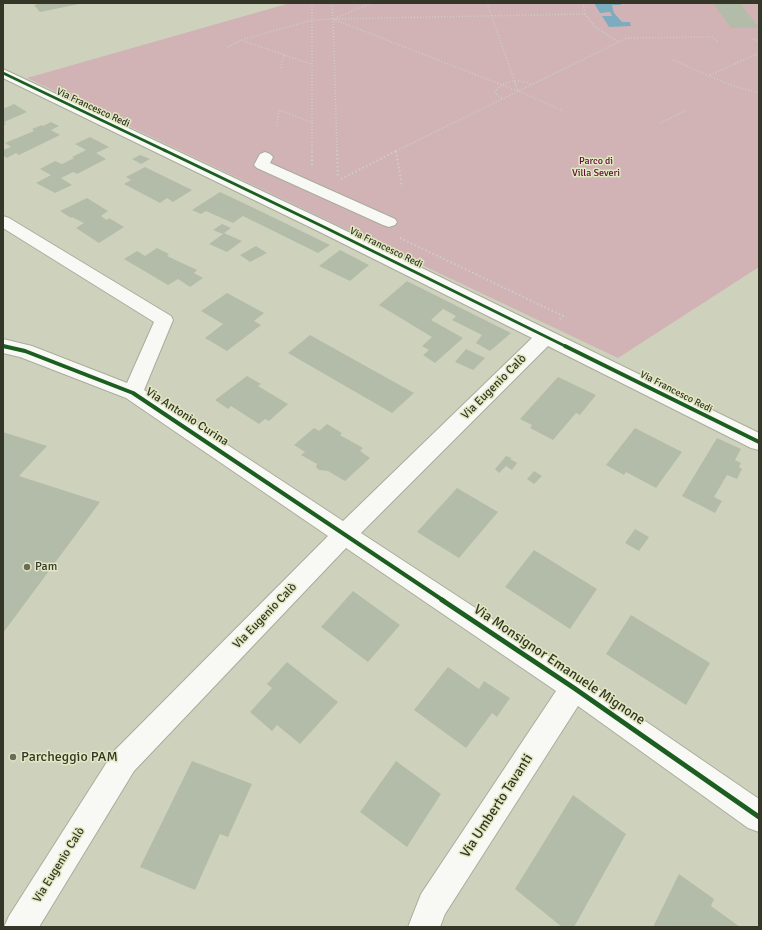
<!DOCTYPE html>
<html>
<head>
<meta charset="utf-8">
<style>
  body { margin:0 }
  #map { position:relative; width:762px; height:930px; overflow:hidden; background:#ced2bd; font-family:Signika,sans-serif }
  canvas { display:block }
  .frame { position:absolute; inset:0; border:4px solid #343627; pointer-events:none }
</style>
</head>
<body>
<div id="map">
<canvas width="762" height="930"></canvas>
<div class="frame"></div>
</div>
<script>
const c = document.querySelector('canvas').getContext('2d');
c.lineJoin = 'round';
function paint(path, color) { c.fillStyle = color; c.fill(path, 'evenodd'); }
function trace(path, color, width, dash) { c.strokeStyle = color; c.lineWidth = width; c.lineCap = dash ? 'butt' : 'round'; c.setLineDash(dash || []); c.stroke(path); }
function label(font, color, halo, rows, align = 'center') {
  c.font = font + ' Signika,sans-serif'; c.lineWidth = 3; c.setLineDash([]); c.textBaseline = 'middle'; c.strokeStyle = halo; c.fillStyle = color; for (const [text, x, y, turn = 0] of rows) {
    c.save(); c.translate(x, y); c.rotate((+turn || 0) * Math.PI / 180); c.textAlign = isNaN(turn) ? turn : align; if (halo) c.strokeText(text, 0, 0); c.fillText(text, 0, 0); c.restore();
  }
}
paint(new Path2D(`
  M290 3H759V267L618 358 27 78Z`), '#d1b3b5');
paint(new Path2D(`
  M594 3H620L621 5H612L614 13 622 22H630L631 26 609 27 602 16H612L610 12 600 13Z`), '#7dacc1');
paint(new Path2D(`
  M41 3H79V4L40 12 34 5Z
  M713 3H740L759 28H731Z
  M14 104 27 112 4 122 6 124 3 126V109Z
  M51 122 59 126 51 130 60 135 19 155 16 153 7 158 3 156V150L11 147 5 143 34 131 32 129 42 125 43 126Z
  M90 137 109 147 96 153 106 159 77 174 73 172 61 178 72 185 55 193 36 183 51 175 40 169 55 161 62 164 74 158 72 157 86 150 75 144Z
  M140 155 150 159 141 164 132 159Z
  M145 167 192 190 173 202 167 198 160 203 124 184 131 180 126 177Z
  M220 192 256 209 330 245 318 253 243 216 233 223 206 211 201 214 192 210Z
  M87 198 108 211 101 216 107 220 109 218 124 227 99 243 76 228 84 223 72 217 71 218 60 211Z
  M222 224 231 228 224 233 242 241 227 252 209 244 223 234 213 230Z
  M256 246 267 253 250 262 240 255Z
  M157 248 169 254 167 256 197 270 194 273 203 278 190 287 178 279 168 285 124 259 137 251 145 256Z
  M340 250 369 265 350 281 319 266Z
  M407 281 511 333 490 351 476 343 482 335 452 320 456 316 443 309 431 320 463 338 435 363 423 355 429 350 422 346 432 337 379 305Z
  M227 293 264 313 254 321 261 325 227 351 205 338 223 324 201 311Z
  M310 335 414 393 392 413 288 353Z
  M466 349 485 358 473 370 455 362Z
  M247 376 261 384 258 386 288 404 269 421 265 419 259 424 231 406 228 409 215 400Z
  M558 377 596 395 580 415 576 413 553 440 530 428 532 425 520 419Z
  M327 424 342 433 340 435 363 448 360 451 370 458 345 481 328 471 319 470 316 467 317 464 301 455 305 452 294 445 314 428 319 431Z
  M635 428 682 452 656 488 626 472 624 475 606 465Z
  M3 432 47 446 19 476 100 502 3 633Z
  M717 438 741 449 735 460 741 463 739 467 742 469 737 479 727 475 714 497 722 501 715 513 682 496Z
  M506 456 512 458 510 459 517 463 512 470 506 466 499 473 495 469Z
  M534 471 542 476 534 484 527 479Z
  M457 488 498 512 459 558 417 532Z
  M635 529 649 537 639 551 625 543Z
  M534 550 597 589 570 629 505 587Z
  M353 591 400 625 368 662 321 627Z
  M631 615 710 663 686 705 606 654Z
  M287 662 338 702 300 744 277 725 272 731 250 712 272 688 267 684Z
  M448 667 479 689 484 681 510 698 497 717 492 713 466 748 414 710Z
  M192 761 252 784 228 837 220 834 195 890 140 867Z
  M396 761 441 794 407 847 360 812Z
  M573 795 626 834 574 927H562L515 889Z
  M679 874 714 899 711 906 740 927H653Z`), '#b3bca8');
const minor = new Path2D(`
  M3 69 332 224 759 433V450L751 448 548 346 361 533 584 679 759 799V832L748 828 578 706 445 914 440 927H408L421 894 556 691 346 548 134 771 39 927H4L9 916 114 751 328 536 126 398 20 357 3 353V339L32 346 127 383 154 322 3 228V216L9 218 171 316 173 320 144 390 343 521 532 338 320 232 3 78Z
  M265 152 270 154 273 157 270 163 395 219 397 222 395 225 389 227 383 225 257 168 254 165 260 154Z`);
trace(minor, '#a9ac9b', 2);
trace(new Path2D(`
  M312 3V151
  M332 3 333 19
  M585 14 595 27 619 42
  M335 20 518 91 487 3
  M753 39 759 41
  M241 40 311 64
  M228 47 241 40 312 20 333 19 372 3
  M673 60 730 85 759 93
  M281 68 284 55
  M710 75 759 53
  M519 91 563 111
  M502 98 497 95 495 91C505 80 518 79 531 84
  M660 123 685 111
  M277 126 279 110 313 123
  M337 151 333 19 585 14 583 3
  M396 151 627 38 712 37 719 42`), '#cccec7', 1.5, [1, 2]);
trace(new Path2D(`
  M337 150 338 178
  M396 151 402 187
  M312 165V150
  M341 179 398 150
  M400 238 563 316 559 320`), '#cccec7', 2, [1.5, 2.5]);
paint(minor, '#f8f8f5');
trace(new Path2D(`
  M3 73 166 151`), '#1b5e20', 2.5);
trace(new Path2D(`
  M164 150 326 228 567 347
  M3 346 7 347`), '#1b5e20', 3);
trace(new Path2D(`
  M3 346 25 351 133 393 444 601
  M565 346 759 442`), '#1b5e20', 4);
trace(new Path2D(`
  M442 600 574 688 759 817`), '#1b5e20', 5);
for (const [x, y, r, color] of [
  [27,567,4,"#6a6d5c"],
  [13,757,4,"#6a6d5c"]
]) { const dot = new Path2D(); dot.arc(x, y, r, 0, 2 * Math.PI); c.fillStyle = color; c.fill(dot); trace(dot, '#e2e8c1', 1.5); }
label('10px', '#343627', '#e2e8c1', [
  ["Via Francesco Redi",93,108,25],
  ["Via Francesco Redi",386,248,26],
  ["Via Francesco Redi",676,392,27]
]);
label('10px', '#5d0c36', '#e2e8c1', [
  ["Parco di",596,161],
  ["Villa Severi",596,173]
]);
label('12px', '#343627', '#e2e8c1', [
  ["Via Eugenio Calò",494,387,-45],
  ["Via Antonio Curina",187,417,33],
  ["Via Eugenio Calò",265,616,-46],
  ["Via Eugenio Calò",59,865,-58]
]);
label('12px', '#343627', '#e2e8c1', [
  ["Pam",35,567]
], 'left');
label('14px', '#343627', '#e2e8c1', [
  ["Via Monsignor Emanuele Mignone",559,665,34],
  ["Via Umberto Tavanti",497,806,-57]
]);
label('14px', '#343627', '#e2e8c1', [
  ["Parcheggio PAM",21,757]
], 'left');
</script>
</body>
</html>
